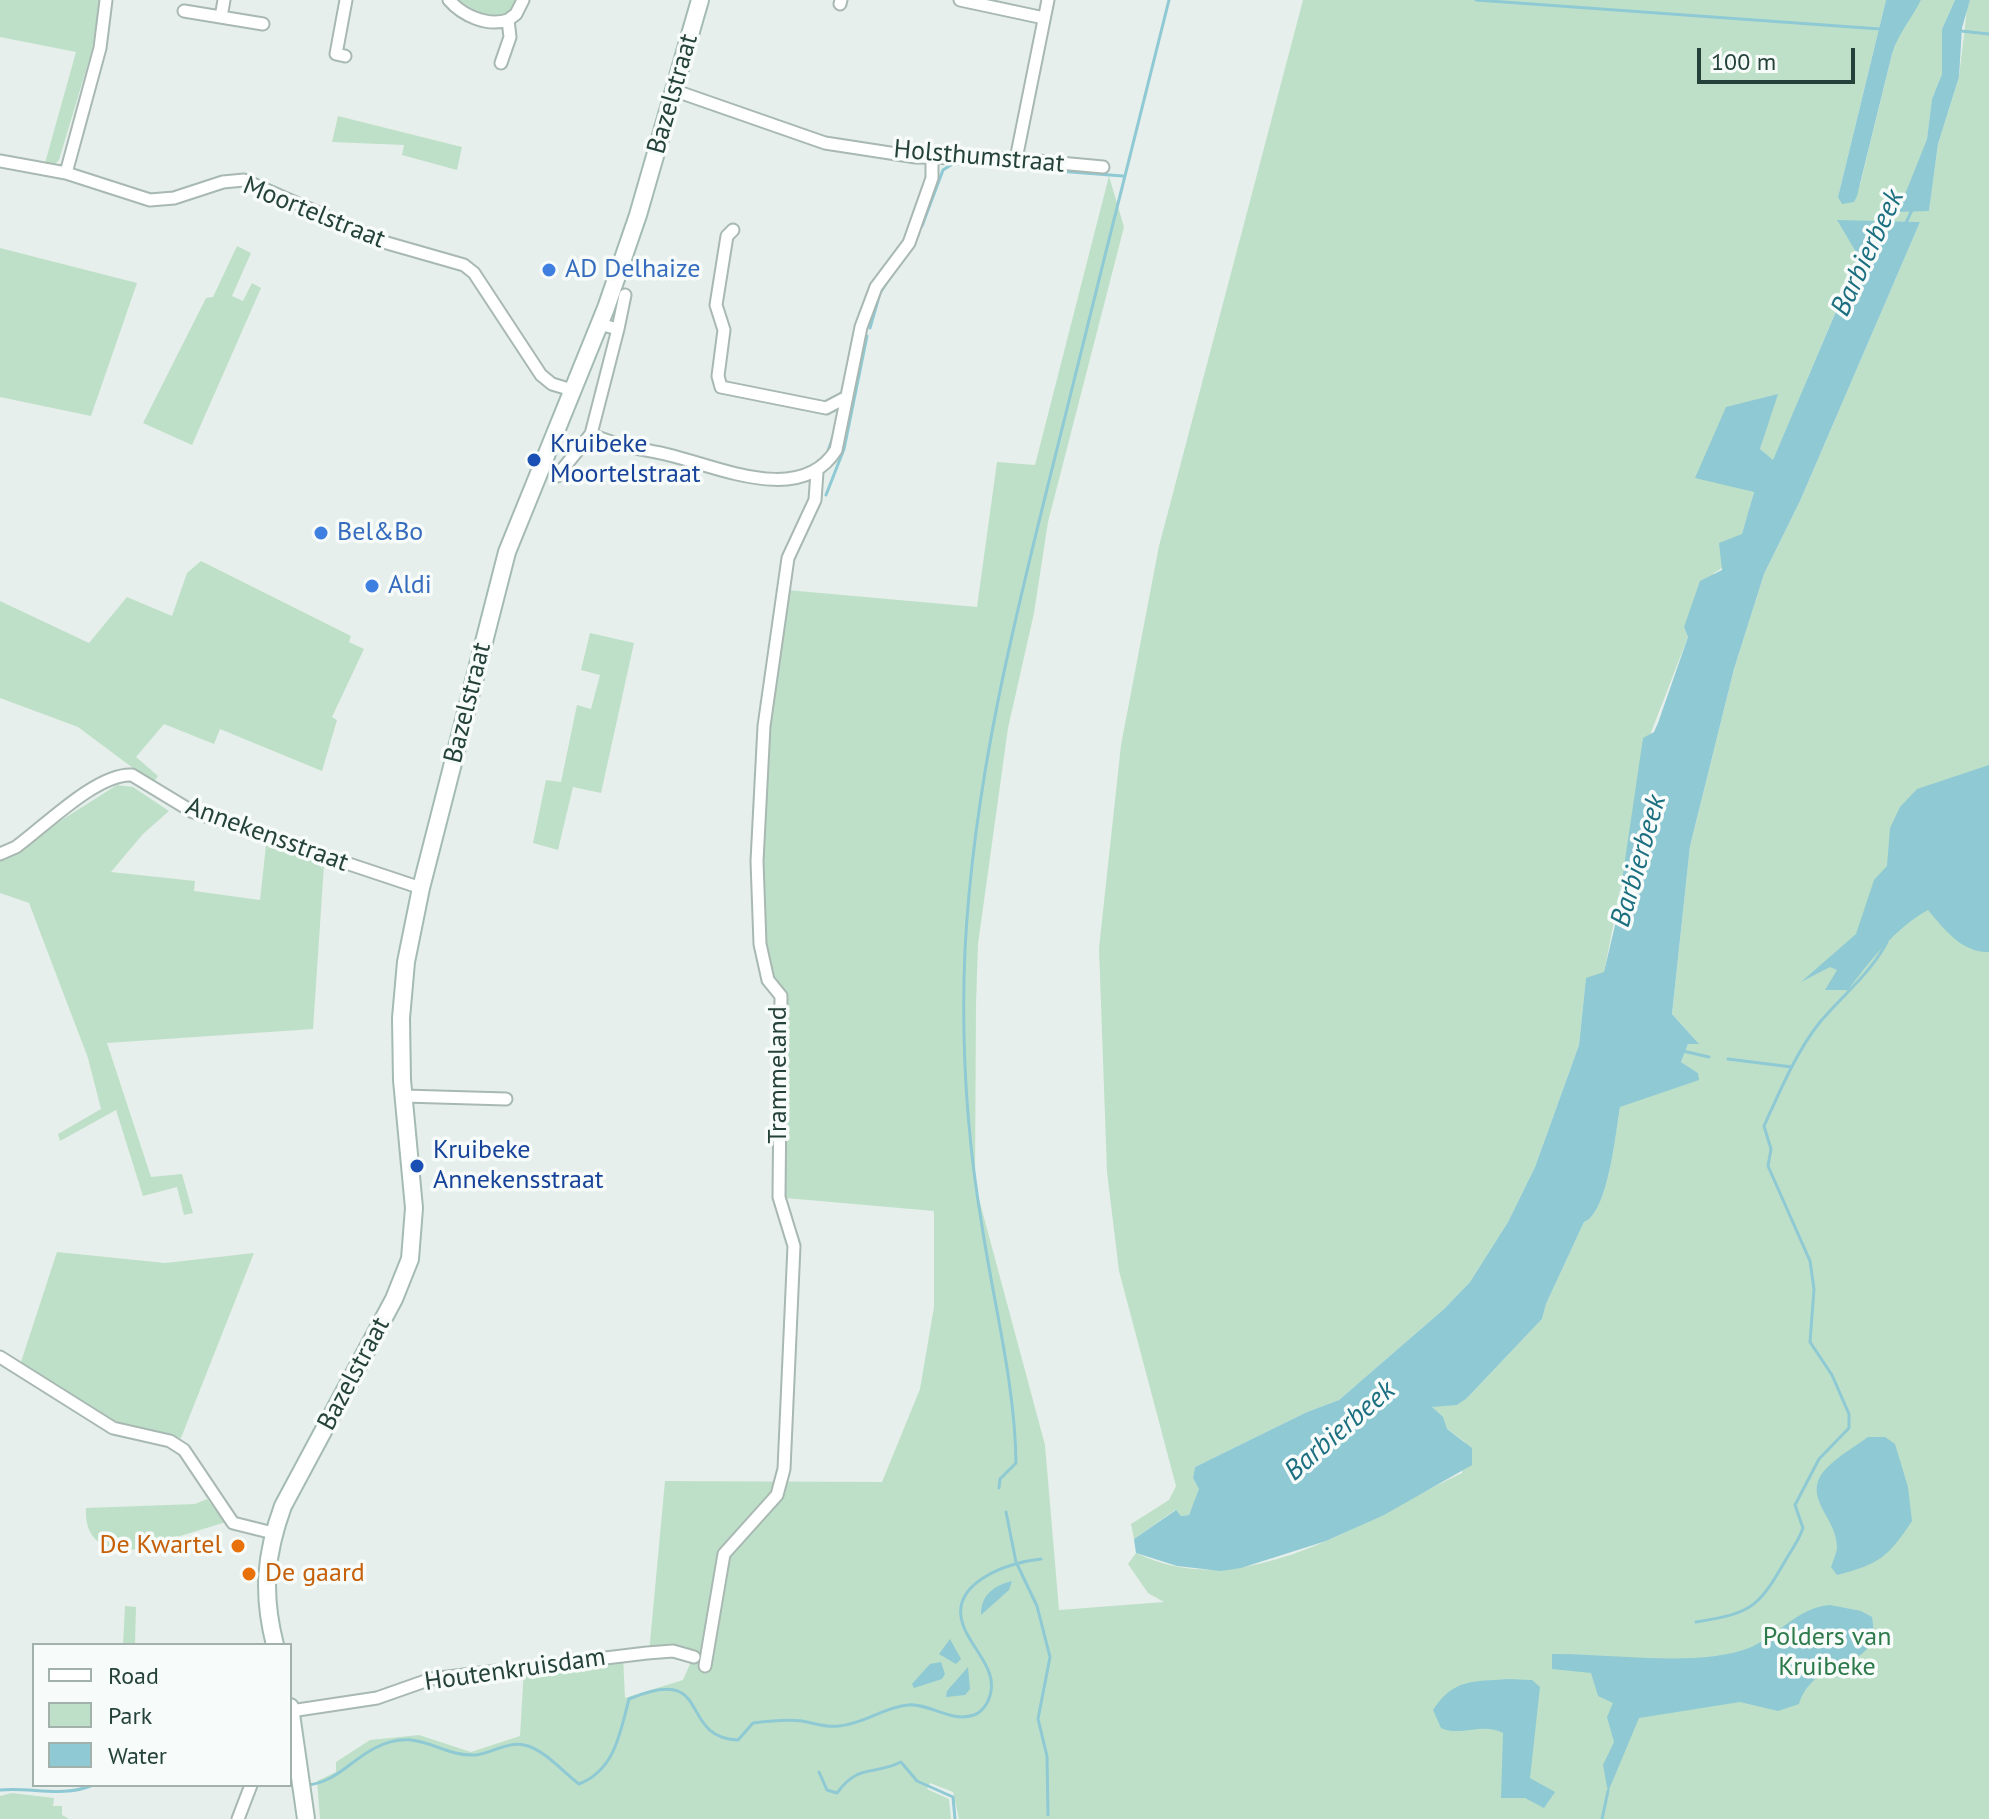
<!DOCTYPE html>
<html>
<head>
<meta charset="utf-8">
<style>
  body { margin:0 }
  #map { position:relative; width:1989px; height:1819px; overflow:hidden; background:#e6efeb; font-family:"PT Sans",sans-serif }
  canvas { display:block }
  .legend { position:absolute; left:32px; top:1643px; width:260px; height:144px; box-sizing:border-box; background:#f7fbf9; border:2px solid #a3b1ad; margin:0; padding:10px 14px; list-style:none; font-size:24px; color:#24423a }
  .legend li { display:flex; align-items:center; gap:16px; height:40px }
  .legend b { width:40px; border:2px solid #a3b1ad }
  .scale { position:absolute; left:1697px; top:48px; width:158px; height:36px; box-sizing:border-box; border:4px solid #24423a; border-top:0; padding-left:10px; font-size:24px; line-height:28px; white-space:nowrap; color:#24423a; -webkit-text-stroke:6px #f7fbf9; paint-order:stroke }
</style>
</head>
<body>
<div id="map">
<canvas width="1989" height="1819"></canvas>
<ul class="legend">
<li><b style="height:10px;background:#fff"></b>Road</li>
<li><b style="height:22px;background:#bfe0c8"></b>Park</li>
<li><b style="height:22px;background:#8ec9d4"></b>Water</li>
</ul>
<div class="scale">100 m</div>
</div>
<script>
const c = document.querySelector('canvas').getContext('2d');
c.lineJoin = 'round';
function paint(path, color) { c.fillStyle = color; c.fill(path, 'evenodd'); }
function trace(path, color, width, dash) { c.strokeStyle = color; c.lineWidth = width; c.lineCap = dash ? 'butt' : 'round'; c.setLineDash(dash || []); c.stroke(path); }
function label(font, color, halo, rows, align = 'center') {
  c.font = font + ' "PT Sans",sans-serif'; c.lineWidth = 7; c.setLineDash([]); c.textBaseline = 'middle'; c.strokeStyle = halo; c.fillStyle = color; for (const [text, x, y, turn = 0] of rows) {
    c.save(); c.translate(x, y); c.rotate((+turn || 0) * Math.PI / 180); c.textAlign = isNaN(turn) ? turn : align; if (halo) c.strokeText(text, 0, 0); c.fillText(text, 0, 0); c.restore();
  }
}
paint(new Path2D(`
  M0 0H101L92 50 59 160 55 164 45 163 76 52 0 37Z
  M458 0H516L512 11C494 25 475 10 458 0Z
  M1303 0H1886L1838 197 1860 185 1892 54 1899 34 1921 0H1955L1942 29V74L1932 99 1927 139 1899 212 1929 210 1938 144 1959 77 1967 9 1970 0H1989V1819H959L953 1792 930 1783 927 1789 949 1799 951 1819H320L317 1781 336 1772V1762L370 1740 419 1735 471 1752 520 1736 524 1668 623 1656 625 1698 683 1680 693 1657 649 1653 665 1481 882 1482 920 1389 934 1307V1211L774 1197 779 998 765 982 758 748 787 590 977 607 997 462 1035 465 1109 176 1124 227 1048 522 1034 613 1008 728 978 944 976 1005 975 1184 1045 1445 1059 1610 1164 1602 1148 1593 1128 1564 1136 1553C1247 1606 1364 1519 1462 1473L1465 1442 1447 1429 1432 1407 1467 1398 1542 1319 1546 1304 1584 1222C1608 1214 1616 1130 1620 1107L1698 1073 1681 1062 1688 1044 1698 1043 1672 1014 1690 846 1734 669 1764 574 1800 501 1920 222 1838 221 1859 256 1773 461 1760 449 1777 394 1696 477 1754 491C1747 516 1739 562 1714 573L1684 627 1688 637 1650 735 1604 973 1586 979 1579 1045 1535 1167 1508 1222 1470 1282 1444 1309 1339 1400 1307 1412 1195 1467 1193 1478 1200 1489 1189 1515 1181 1516 1175 1510 1134 1539 1131 1524 1169 1500 1176 1486 1119 1271 1107 1172 1099 948 1121 745 1159 546Z
  M338 116 462 147 457 170 402 155 404 145 332 142Z
  M237 246 251 253 232 296 243 301 252 283 261 288 192 445 143 423 206 298 213 297Z
  M0 248 137 283 91 416 0 397Z
  M201 561 351 636 349 642 364 649 332 717 337 720 322 771 220 729 214 744 164 724 136 757 158 776 153 783 78 727 0 698V601L89 643 127 597 172 616 187 573Z
  M590 633 634 643 601 793 573 787 558 850 533 843 546 780 561 782 577 705 591 709 600 675 581 670Z
  M117 785 133 787 169 811 143 834 111 872 195 881 194 891 260 900 266 845 324 865 313 1029 107 1043 151 1177 182 1174 193 1213 184 1215 177 1187 143 1196 116 1110 60 1141 58 1134 101 1109 88 1058 29 903 0 893V859Z
  M57 1252 165 1263 254 1253 181 1438 116 1424 20 1365Z
  M207 1499 226 1522 177 1537 179 1545C143 1548 83 1564 86 1508L195 1504Z
  M125 1606 136 1607 135 1645H123Z
  M12 1793 54 1798 53 1806H62V1815L69 1819H0V1796Z`), '#bfe0c8');
paint(new Path2D(`
  M1886 0H1921C1912 18 1899 32 1892 54L1857 196 1854 202 1842 204 1838 197Z
  M1955 0H1970L1962 28 1959 77 1938 144 1929 211 1898 212 1927 139 1932 99 1942 74V29Z
  M1837 220 1920 222 1800 501 1764 574 1734 669 1690 846 1672 1014 1699 1044H1688L1681 1062 1698 1073 1699 1080 1620 1107C1616 1131 1608 1214 1584 1222L1546 1304 1542 1319 1467 1398 1457 1405 1432 1407 1443 1417 1447 1429 1472 1448V1465L1384 1515 1326 1541 1241 1568 1221 1571 1177 1566 1136 1553 1134 1539 1176 1510 1181 1516 1189 1515 1199 1489 1193 1478 1195 1467 1307 1412 1339 1400 1444 1309 1470 1282 1508 1222 1535 1167 1579 1045 1586 978 1604 972 1616 921 1643 738 1654 732 1658 723 1688 637 1684 627 1700 581 1722 570 1719 543 1742 534 1754 492 1695 478 1726 407 1778 394 1760 449 1773 460 1859 257Z
  M1989 765V952C1962 953 1944 929 1928 910 1895 928 1870 961 1848 990H1825L1837 970 1830 967 1801 982 1856 934 1874 880 1887 866 1890 828 1900 807 1917 789Z
  M1868 1437H1885L1895 1444 1908 1487 1912 1521C1888 1557 1880 1564 1837 1575L1831 1567C1833 1561 1836 1554 1837 1549 1839 1516 1794 1495 1832 1463 1843 1453 1856 1446 1868 1437Z
  M1012 1581 1009 1590 981 1615C981 1595 993 1586 1012 1581Z
  M1830 1605 1861 1611 1872 1617C1883 1676 1817 1650 1799 1704L1778 1711 1740 1702 1639 1718 1608 1792 1603 1765 1614 1742 1607 1717 1613 1703 1598 1696 1591 1673 1552 1669V1654C1608 1653 1698 1668 1749 1648 1778 1636 1798 1607 1830 1605Z
  M950 1639 961 1659 956 1664 939 1654Z
  M941 1662 945 1674 942 1679 914 1688 912 1684 930 1664Z
  M968 1667 970 1689 965 1695 946 1697 947 1691Z
  M1508 1679 1532 1680 1540 1687 1530 1778 1555 1792 1544 1808 1525 1798H1501L1503 1733C1483 1722 1461 1737 1441 1728L1433 1710C1454 1678 1473 1682 1508 1679Z`), '#8ec9d4');
trace(new Path2D(`
  M1476 0 1880 29
  M1961 31 1989 34
  M1905 225 1912 210
  M922 226 943 170 954 163 1123 176
  M903 260 918 235
  M870 328 880 293 893 273
  M827 454 835 431
  M826 495 844 449 867 336
  M1683 1051 1709 1057
  M1728 1059 1792 1067
  M999 1488 1000 1479 1016 1463C1015 1384 994 1305 982 1226 967 1137 961 1041 965 950 974 772 1019 601 1062 429 1098 286 1132 143 1169 0
  M1006 1512 1016 1562 1037 1606 1050 1657 1038 1719 1047 1756 1048 1815
  M1696 1622C1755 1613 1759 1606 1788 1556 1794 1547 1799 1539 1803 1528L1795 1505 1819 1459 1849 1428V1414L1832 1375 1810 1342 1814 1289 1810 1261 1768 1166 1771 1149 1764 1126C1780 1091 1796 1052 1820 1022 1843 995 1870 974 1887 942
  M819 1772 827 1790 837 1793C859 1763 873 1776 901 1762L917 1781 953 1797 955 1819
  M306 1785C334 1784 351 1760 375 1748 418 1725 438 1757 476 1755 491 1753 510 1741 524 1745 544 1749 563 1772 579 1784 615 1770 620 1733 629 1699 715 1663 676 1737 738 1740L753 1723C769 1721 786 1719 802 1721 815 1723 825 1728 839 1726 864 1724 884 1707 908 1705 930 1703 951 1723 974 1715 980 1713 984 1708 987 1703 1003 1672 972 1651 963 1625 948 1582 1010 1562 1041 1559
  M0 1790C33 1787 62 1798 93 1785
  M1602 1819 1608 1791`), '#8ec9d4', 3);
const street = new Path2D(`
  M449 0C462 15 487 27 508 20
  M960 0 1044 18
  M840 4 841 0
  M184 11 263 24
  M221 17 224 0
  M508 20 516 14 523 0
  M345 56 336 54 346 0
  M501 63 510 37 508 20
  M673 90 825 143 916 157 1016 159 1103 167
  M1016 159 1048 0
  M0 161 66 173 150 200 174 198 223 182 244 180 387 243 464 265 474 273 541 375 552 384 572 390
  M66 173 100 48 106 0
  M733 230 727 236 716 305 724 330 718 376 721 387 826 408 843 399
  M618 329 625 295
  M591 434C614 446 644 449 669 455 719 467 801 506 836 450L861 327 876 287 909 243 932 178V158
  M557 476 591 434 618 329 599 324
  M0 854 16 847C45 826 97 773 132 775L193 812 421 888
  M404 1096 506 1099
  M0 1357 113 1428 170 1441 184 1450 233 1523 273 1533
  M705 1666 724 1554 777 1495 784 1469 794 1246 779 1197 781 996 768 980 760 944 757 861 764 726 788 558 815 500 817 472
  M291 1711 377 1698 431 1679 647 1653 673 1651 694 1657
  M238 1819 251 1785`);
const secondary = new Path2D(`
  M275 1645C262 1594 265 1555 283 1506L394 1299 410 1259 414 1208 402 1080 401 1018 406 962 421 888 507 552 606 308 638 215 700 0
  M290 1707 306 1819`);
trace(street, '#a8b8b2', 15);
trace(secondary, '#a4bbb3', 20);
trace(street, '#fff', 11);
trace(secondary, '#fff', 16);
for (const [x, y, r, color] of [
  [549,270,8,"#3f7fe0"],
  [534,460,8,"#1a4fb4"],
  [321,533,8,"#3f7fe0"],
  [372,586,8,"#3f7fe0"],
  [417,1166,8,"#1a4fb4"],
  [238,1546,8,"#e8710a"],
  [249,1574,8,"#e8710a"]
]) { const dot = new Path2D(); dot.arc(x, y, r, 0, 2 * Math.PI); c.fillStyle = color; c.fill(dot); trace(dot, '#f7fbf9', 3); }
label('26px', '#24423a', '#f7fbf9', [
  ["Bazelstraat",673,94,-74],
  ["Holsthumstraat",979,157,5],
  ["Moortelstraat",314,213,22],
  ["Bazelstraat",468,703,-76],
  ["Annekensstraat",267,835,20],
  ["Trammeland",779,1075,-90],
  ["Bazelstraat",354,1374,-62],
  ["Houtenkruisdam",515,1670,-8]
]);
label('26px', '#366cbe', '#f7fbf9', [
  ["AD Delhaize",565,270],
  ["Bel&Bo",337,533],
  ["Aldi",388,586]
], 'left');
label('26px', '#164399', '#f7fbf9', [
  ["Kruibeke",550,445],
  ["Moortelstraat",550,475],
  ["Kruibeke",433,1151],
  ["Annekensstraat",433,1181]
], 'left');
label('26px', '#c56008', '#f7fbf9', [
  ["De Kwartel",222,1546],
  ["De gaard",265,1574,"left"]
], 'right');
label('26px', '#2d7a4b', '#f7fbf9', [
  ["Polders van",1827,1638],
  ["Kruibeke",1827,1668]
]);
label('italic 28px', '#1c6f80', '#f7fbf9', [
  ["Barbierbeek",1868,253,-65],
  ["Barbierbeek",1639,861,-74],
  ["Barbierbeek",1340,1431,-41]
]);
</script>
</body>
</html>
